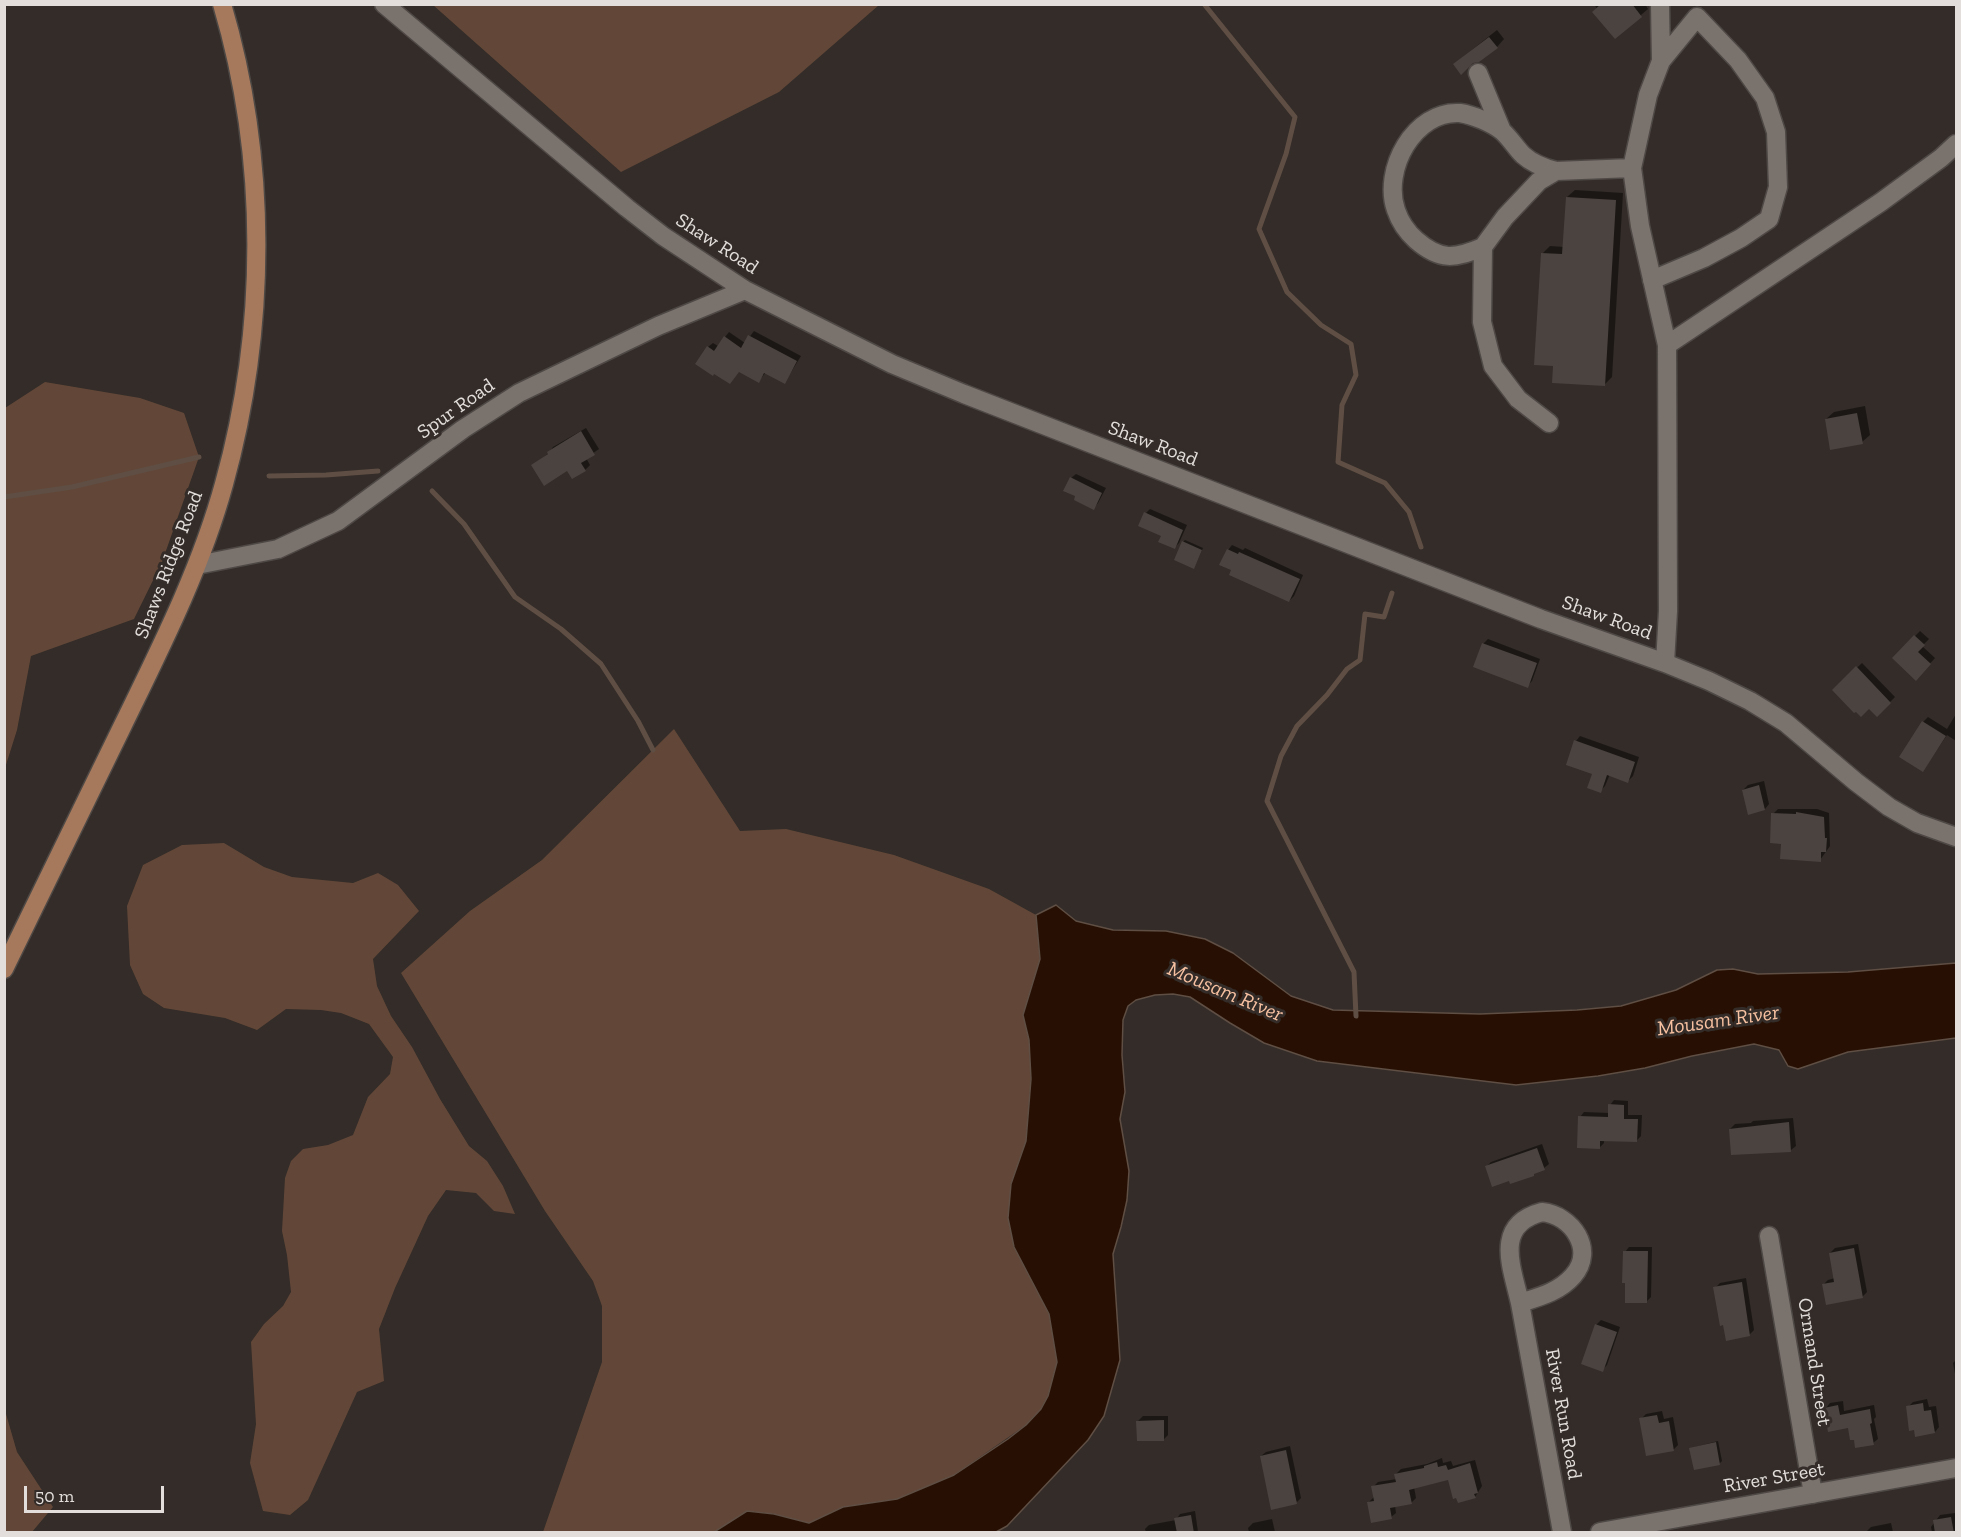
<!DOCTYPE html>
<html>
<head>
<meta charset="utf-8">
<style>
  body { margin:0 }
  #map { position:relative; width:1961px; height:1537px; overflow:hidden; background:#332c28; font-family:"Zilla Slab",serif }
  canvas { display:block }
  .frame { position:absolute; inset:0; border:6px solid #e3dedb; pointer-events:none }
  .scale { position:absolute; left:24px; top:1486px; width:140px; height:27px; box-sizing:border-box; border:3px solid #e3dedb; border-top:0; padding-left:8px; font-size:18px; line-height:21px; white-space:nowrap; color:#e3dedb; -webkit-text-stroke:4px #332c28; paint-order:stroke }
</style>
</head>
<body>
<div id="map">
<canvas width="1961" height="1537"></canvas>
<div class="frame"></div>
<div class="scale">50 m</div>
</div>
<script>
const c = document.querySelector('canvas').getContext('2d');
c.lineJoin = 'round';
function paint(path, color) { c.fillStyle = color; c.fill(path, 'evenodd'); }
function trace(path, color, width, dash) { c.strokeStyle = color; c.lineWidth = width; c.lineCap = dash ? 'butt' : 'round'; c.setLineDash(dash || []); c.stroke(path); }
function label(font, color, halo, rows, align = 'center') {
  c.font = font + ' "Zilla Slab",serif'; c.lineWidth = 6; c.setLineDash([]); c.textBaseline = 'middle'; c.strokeStyle = halo; c.fillStyle = color; for (const [text, x, y, turn = 0] of rows) {
    c.save(); c.translate(x, y); c.rotate((+turn || 0) * Math.PI / 180); c.textAlign = isNaN(turn) ? turn : align; if (halo) c.strokeText(text, 0, 0); c.fillText(text, 0, 0); c.restore();
  }
}
paint(new Path2D(`
  M433 5H879L779 92 621 172Z
  M45 382 140 398 184 413 199 457 162 562 134 619 31 656 17 730 5 768V408Z
  M674 729 740 831 786 829 894 855 989 889 1036 915 1040 959 1023 1015 1029 1040 1031 1079 1026 1141 1011 1184 1034 1284 1049 1314 1054 1340 1057 1362 1048 1396 1041 1409 1026 1425 954 1475 897 1499 843 1507 809 1523 774 1514 747 1511 714 1532H543L602 1362V1306L593 1281 545 1211 401 973 470 911 542 860Z
  M224 843 264 867 292 877 353 883 378 873 398 885 419 911 373 959 377 986 391 1016 412 1047 440 1099 469 1146 487 1161 503 1186 515 1214 494 1211 476 1193 446 1190 428 1216 395 1288 379 1329 384 1381 357 1392 308 1500 290 1515 263 1511 250 1463 256 1424 251 1342 264 1324 283 1306 291 1292 287 1255 282 1231 285 1178 291 1161 303 1149 328 1145 353 1135 368 1097 390 1074 393 1057 369 1024 341 1013 321 1010 286 1009 257 1030 225 1018 164 1008 143 994 130 965 127 906 143 865 182 845Z
  M4 1407 17 1452 53 1507 32 1532H5Z`), '#624738');
const water = new Path2D(`
  M1056 905 1076 921 1113 930 1166 931 1205 939 1233 953 1291 996 1333 1010 1480 1014 1577 1010 1621 1006 1676 990 1717 970 1733 969 1758 974 1848 972 1956 963V1038L1848 1052 1798 1069 1788 1066 1779 1050 1754 1044 1692 1056 1645 1068 1598 1076 1516 1085 1317 1061 1264 1043 1230 1023 1190 997 1173 994 1155 995 1136 1000 1128 1006 1123 1020 1122 1055 1125 1092 1120 1119 1129 1171 1127 1200 1121 1227 1113 1254 1120 1360 1104 1416 1088 1440 1007 1526 996 1532H714L747 1511 774 1514 809 1523 843 1507 897 1499 954 1475 1008 1439 1026 1425 1041 1409 1048 1396 1057 1362 1049 1314 1014 1247 1008 1218 1011 1184 1026 1141 1031 1079 1029 1040 1023 1015 1040 959 1036 915Z`);
paint(water, '#271003');
trace(water, '#5f4e44', 1.5);
paint(new Path2D(`
  M1594 4H1645L1648 9 1615 37Z
  M1497 30 1504 39 1497 47 1454 64Z
  M1575 190 1623 193 1612 377 1604 385 1555 364 1542 254 1550 246 1564 247 1567 197Z
  M754 331 801 356 785 382 766 372 759 381 740 370 708 347 713 343 718 346 729 332 745 343Z
  M1865 406 1870 435 1862 442 1826 419 1834 412Z
  M586 428 599 449 586 458 590 465 585 470 533 465 549 453 553 447Z
  M1076 474 1106 488 1098 503 1094 508 1071 478Z
  M1150 509 1187 525 1179 543 1175 547 1146 513Z
  M1185 540 1203 548 1194 568 1183 542Z
  M1232 545 1243 550 1245 548 1303 575 1294 596 1289 601 1233 569 1228 550Z
  M1920 631 1929 639 1922 646 1935 658 1916 679 1894 658Z
  M1488 639 1540 659 1532 681 1527 686 1483 644Z
  M1862 663 1895 697 1877 715 1869 707 1834 690Z
  M1956 714V741L1947 735 1923 771V722L1928 717 1947 729Z
  M1580 736 1639 757 1633 776 1628 781 1610 774 1605 786 1600 791 1594 773 1576 741Z
  M1764 781 1769 804 1765 809 1743 790 1748 785Z
  M1778 809H1817L1829 813 1830 846 1820 860 1783 843 1773 814Z
  M1614 1100 1628 1101V1115H1642L1641 1136 1636 1141 1604 1139V1143L1599 1148 1580 1117 1584 1112 1609 1113 1610 1105Z
  M1793 1118 1796 1146 1791 1150 1730 1129 1735 1124 1751 1123 1753 1121Z
  M1542 1144 1549 1164 1544 1168 1510 1179 1486 1167 1491 1162Z
  M1858 1244 1867 1292 1862 1297 1824 1284 1828 1280 1835 1278 1830 1253 1835 1248Z
  M1629 1247H1652L1651 1297 1646 1302 1625 1252Z
  M1746 1278 1754 1330 1749 1335 1724 1323 1715 1288 1720 1283Z
  M1601 1320 1620 1327 1607 1365 1602 1370 1596 1325Z
  M1956 1360V1379L1953 1363Z
  M1927 1399 1929 1407 1936 1406 1939 1427 1935 1432 1908 1407 1913 1402Z
  M1843 1401 1844 1411 1874 1405 1876 1417 1874 1419 1878 1439 1873 1443 1855 1438 1849 1427 1826 1408 1830 1403Z
  M1662 1411 1664 1419 1673 1417 1678 1445 1673 1450 1641 1419 1646 1414Z
  M1143 1416H1168V1435L1163 1440 1138 1421Z
  M1718 1441 1722 1461 1720 1463 1691 1448Z
  M1290 1446 1301 1498 1297 1502 1261 1456 1266 1452Z
  M1442 1458 1443 1463 1451 1461 1453 1466 1475 1460 1482 1486 1475 1497 1449 1478 1414 1487 1416 1498 1411 1503 1395 1506 1396 1513 1391 1517 1369 1502 1373 1498V1487L1378 1482 1397 1479 1396 1474 1401 1469 1427 1464Z
  M1195 1511 1198 1532H1146L1145 1529 1149 1525 1176 1520 1180 1514Z
  M1955 1513 1956 1532H1932L1931 1527 1940 1515Z
  M1272 1519 1275 1532H1249L1248 1528 1253 1523Z
  M1891 1523 1893 1532H1866L1871 1527Z`), '#0007');
trace(new Path2D(`
  M1204 4 1295 117 1286 154 1259 229 1287 292 1321 325 1351 344 1356 375 1342 405 1338 462 1385 483 1409 512 1421 547
  M269 476 326 475 378 471
  M432 491 464 524 515 597 561 629 601 664 638 721 653 750
  M4 497 72 487 199 457
  M1356 1016 1354 972 1267 801 1281 756 1297 726 1327 695 1347 669 1360 660 1365 614 1384 617 1392 593`), '#5f4e44', 5);
paint(new Path2D(`
  M1601 4H1632L1642 17 1615 39 1592 12Z
  M1489 37 1498 48 1479 62 1473 63 1461 75 1453 64Z
  M1566 197 1616 200 1605 386 1552 383 1553 366 1534 365 1541 253 1562 254Z
  M748 335 797 361 785 384 764 373 759 383 739 372 730 384 714 374 713 376 695 364 707 346 714 351 724 336 741 348Z
  M1857 413 1863 444 1830 450 1825 419Z
  M581 431 595 455 581 463 586 471 572 479 567 471 544 486 531 465 548 454 547 452Z
  M1070 477 1102 493 1094 510 1074 500 1075 496 1063 491Z
  M1144 512 1183 530 1175 549 1158 542 1161 536 1138 526Z
  M1182 541 1202 550 1194 569 1174 560Z
  M1227 549 1238 554 1239 552 1300 579 1289 602 1229 575 1231 570 1219 565Z
  M1914 635 1925 645 1918 652 1931 664 1916 681 1892 658Z
  M1482 643 1537 663 1528 688 1473 667Z
  M1856 666 1891 703 1877 717 1869 709 1861 717 1856 712 1854 713 1832 690Z
  M1922 721 1946 736 1923 772 1899 757Z
  M1574 740 1635 762 1628 783 1607 775 1601 793 1587 788 1592 774 1566 765Z
  M1759 785 1765 810 1748 815 1742 790Z
  M1796 812 1824 817 1825 838H1827L1826 852H1821V862L1780 859 1781 844 1770 843 1771 813 1796 814Z
  M1608 1104 1624 1105V1119H1638L1637 1142 1600 1141V1149L1577 1148 1578 1116 1608 1117Z
  M1789 1122 1791 1152 1731 1155 1729 1129Z
  M1537 1148 1545 1170 1534 1174V1176L1510 1184 1509 1181 1492 1187 1485 1166Z
  M1854 1248 1863 1298 1826 1305 1822 1284 1834 1282 1829 1253Z
  M1623 1251H1648L1647 1303H1625V1283H1622Z
  M1742 1282 1750 1336 1726 1341 1723 1325 1720 1326 1713 1287Z
  M1595 1324 1617 1332 1603 1372 1581 1364Z
  M1923 1403 1924 1411 1931 1410 1935 1433 1915 1437 1914 1430 1909 1431 1906 1406Z
  M1838 1405 1840 1415 1870 1409 1872 1423 1870 1424 1874 1445 1855 1448 1854 1440H1850L1848 1428 1828 1432 1824 1408Z
  M1657 1415 1659 1423 1669 1421 1674 1451 1646 1456 1639 1418Z
  M1164 1420V1441H1137L1136 1421Z
  M1716 1442 1720 1465 1694 1470 1689 1448Z
  M1286 1450 1297 1504 1271 1510 1260 1456Z
  M1437 1462 1438 1467 1446 1465 1448 1470 1470 1463 1478 1493 1474 1494 1476 1498 1458 1503 1456 1498 1453 1499 1448 1480 1409 1490 1412 1504 1390 1508 1392 1519 1371 1523 1367 1502 1374 1501 1371 1486 1396 1482 1394 1474 1424 1468V1466Z
  M1191 1515 1194 1533H1177L1174 1518Z
  M1951 1517 1954 1533H1935L1933 1520Z`), '#4b433f');
const minor = new Path2D(`
  M384 4 627 208 663 236 745 290 892 364 964 394 1541 619 1665 663 1709 681 1750 701 1786 723 1856 782 1889 807 1917 823 1956 837
  M1478 73 1502 131
  M1632 168 1648 95 1661 61 1660 4
  M1483 247C1455 259 1440 261 1416 240 1407 232 1400 222 1396 210 1382 170 1414 110 1460 113 1473 115 1492 123 1502 131 1510 138 1516 148 1523 155 1533 164 1544 168 1556 171
  M1652 280 1704 258 1741 238 1769 219 1778 187 1776 132 1765 98 1738 60 1697 17 1661 61
  M1667 345 1881 202 1941 158 1956 144
  M1549 423 1518 399 1493 366 1482 322 1483 247 1505 217 1539 181 1556 171 1632 168 1640 226 1667 345 1668 611 1665 663
  M197 565 278 549 338 521 463 429 519 393 658 326 745 290
  M1542 1212C1572 1215 1596 1250 1573 1276 1559 1292 1539 1297 1520 1303 1512 1267 1493 1225 1542 1212Z
  M1769 1236 1813 1494
  M1520 1303 1562 1532
  M1600 1532 1956 1468`);
const major = new Path2D(`
  M4 969C44 887 84 806 123 725 161 647 201 568 224 484 267 329 268 159 222 4`);
trace(minor, '#4f4946', 21);
trace(major, '#4f4946', 21);
trace(minor, '#7a726d', 18);
trace(major, '#a6795c', 18);
label('20px', '#e3dedb', '#332c28', [
  ["Shaw Road",717,244,33],
  ["Spur Road",456,409,-35],
  ["Shaw Road",1153,444,21],
  ["Shaws Ridge Road",169,565,-69],
  ["Shaw Road",1607,618,20],
  ["Ormand Street",1814,1362,81],
  ["River Run Road",1563,1414,80],
  ["River Street",1774,1478,-10]
]);
label('italic 21px', '#f6c0a1', '#332c28', [
  ["Mousam River",1225,992,23],
  ["Mousam River",1718,1021,-8]
]);
</script>
</body>
</html>
